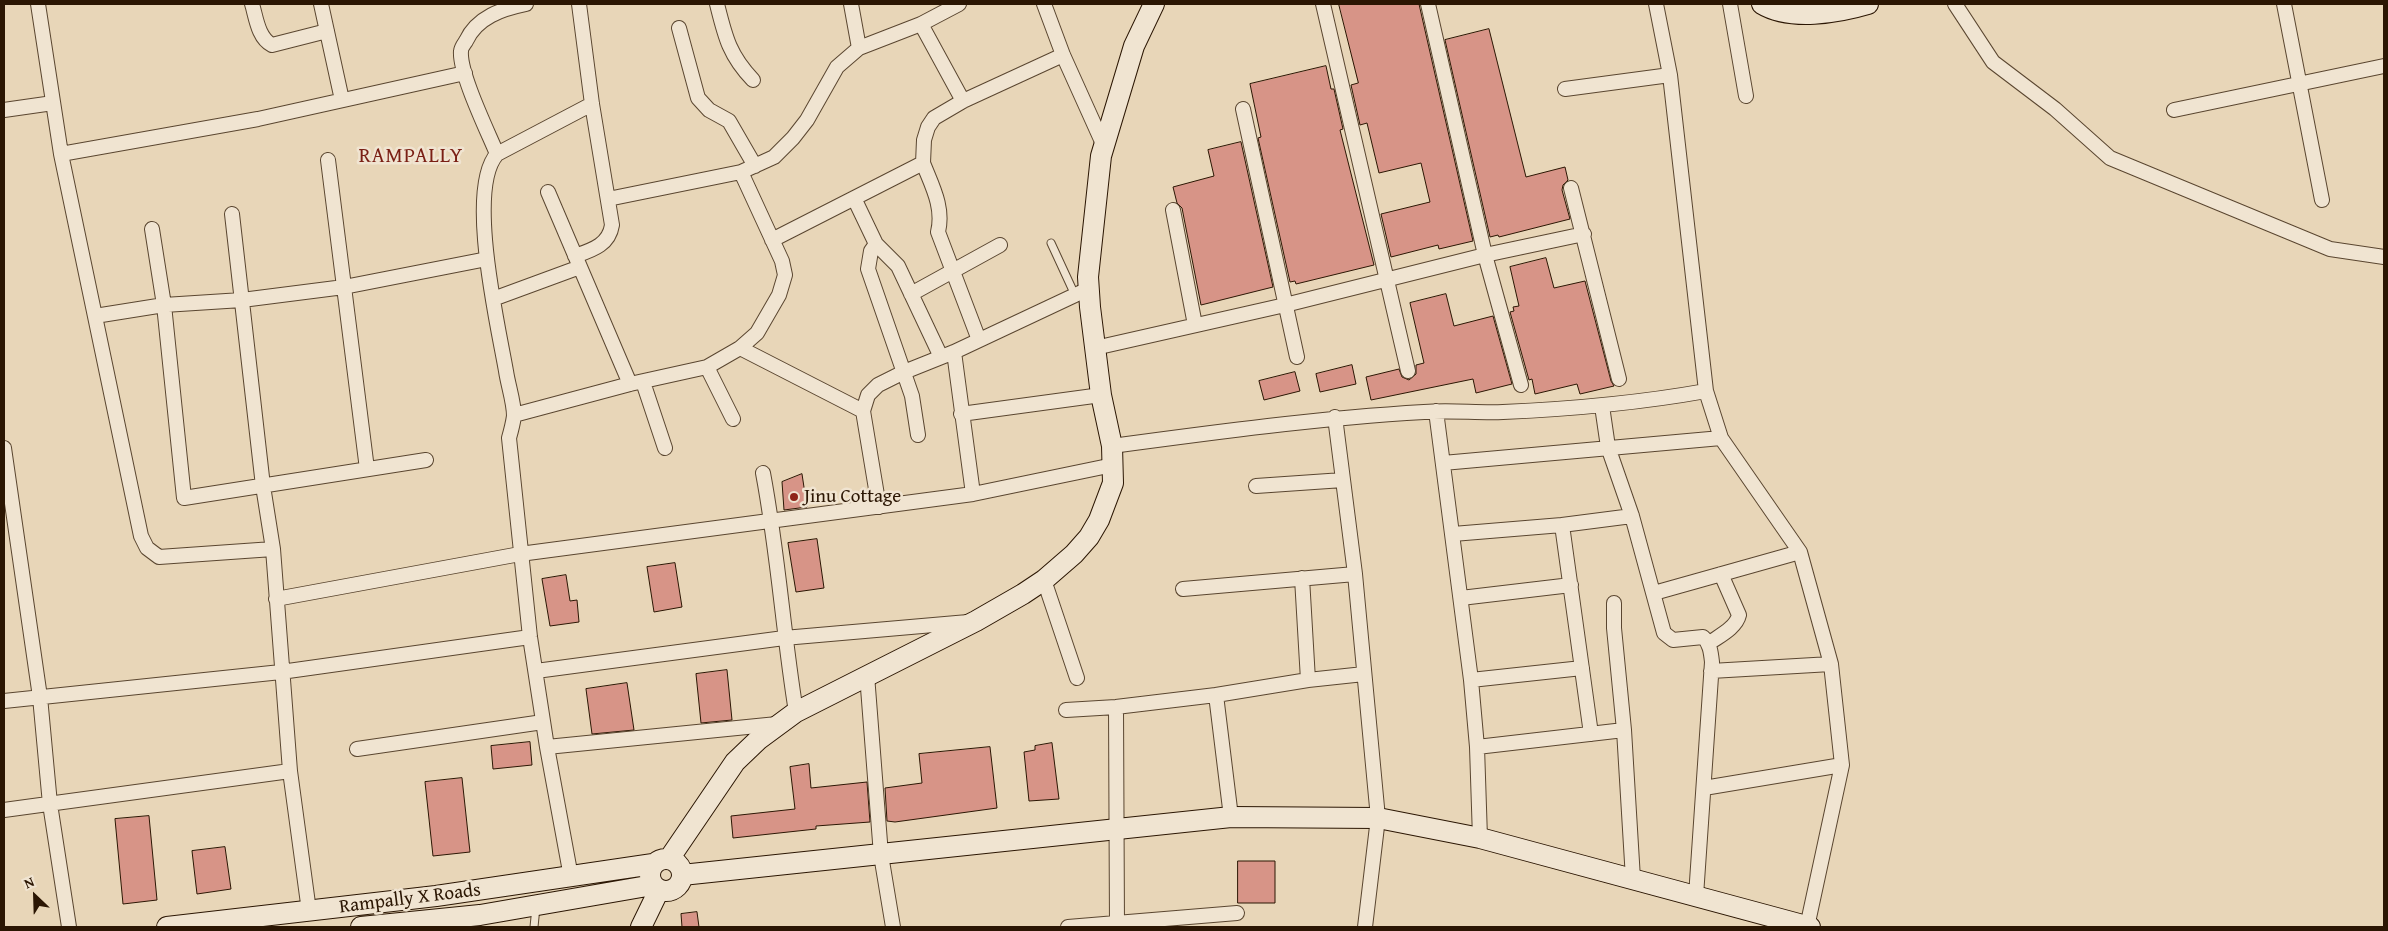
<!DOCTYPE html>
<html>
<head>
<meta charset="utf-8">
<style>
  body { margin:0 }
  #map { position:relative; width:2388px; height:931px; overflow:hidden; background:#e8d6b8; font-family:"Gentium Book Plus",serif }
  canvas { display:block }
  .frame { position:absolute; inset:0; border:5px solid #2b1603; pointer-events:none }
  .north { position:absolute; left:10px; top:871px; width:50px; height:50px; -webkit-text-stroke:4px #f0e4d1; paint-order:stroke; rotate:336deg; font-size:14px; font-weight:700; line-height:20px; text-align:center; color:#2b1603 }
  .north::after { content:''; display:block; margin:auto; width:18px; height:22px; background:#2b1603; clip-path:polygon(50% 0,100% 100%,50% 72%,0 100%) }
</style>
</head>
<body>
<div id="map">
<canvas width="2388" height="931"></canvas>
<div class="frame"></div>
<div class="north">N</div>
</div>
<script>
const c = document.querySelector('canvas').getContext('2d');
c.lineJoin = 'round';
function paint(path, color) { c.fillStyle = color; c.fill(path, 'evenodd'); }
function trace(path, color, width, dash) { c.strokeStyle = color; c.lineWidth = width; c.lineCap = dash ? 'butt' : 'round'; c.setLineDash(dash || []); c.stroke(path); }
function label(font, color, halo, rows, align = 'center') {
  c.font = font + ' "Gentium Book Plus",serif'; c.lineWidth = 5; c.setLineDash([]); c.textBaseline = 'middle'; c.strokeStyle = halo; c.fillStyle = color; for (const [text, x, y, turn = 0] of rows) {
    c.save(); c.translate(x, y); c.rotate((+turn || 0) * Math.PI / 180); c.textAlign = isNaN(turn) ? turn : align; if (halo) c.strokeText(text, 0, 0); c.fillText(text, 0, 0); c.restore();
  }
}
const building = new Path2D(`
  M1339 4H1419L1473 241 1439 249 1438 245 1391 257 1381 214 1430 202 1421 163 1379 173 1367 123 1360 125 1351 85 1358 83Z
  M1489 29 1526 177 1565 167 1568 180 1563 185 1562 190 1570 219 1499 237 1498 235 1490 237 1445 40Z
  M1326 66 1331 89H1334L1343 129 1340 130 1374 265 1296 284 1295 281 1290 282 1258 138 1261 137 1250 84Z
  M1241 142 1273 287 1201 305 1182 208 1177 203 1173 187 1214 176 1208 150Z
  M1546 258 1554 288 1585 281 1611 381 1614 386 1580 394 1577 384 1535 394 1532 379 1529 380 1510 312 1514 311 1513 307 1519 306 1510 267Z
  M1446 294 1454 326 1493 316 1512 384 1476 393 1473 379 1371 400 1366 377 1399 369 1402 377 1409 380 1416 374V365L1424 363 1410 303Z
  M1352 365 1356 384 1320 392 1316 374Z
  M1295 372 1300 391 1264 400 1259 381Z
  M802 474 807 507 784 510 782 482Z
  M817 539 824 588 796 592 788 543Z
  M675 563 682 607 654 612 647 567Z
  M566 575 570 601 577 600 579 622 550 626 542 579Z
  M727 670 732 720 701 723 696 674Z
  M627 683 634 730 592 734 586 689Z
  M530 742 532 765 493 769 491 746Z
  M1052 743 1059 799 1029 801 1024 752 1035 750V746Z
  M990 747 997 808 895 822 887 821 885 788 922 783 919 754Z
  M809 764 811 788 867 782 870 822 816 826V829L733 838 731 816 795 809 790 767Z
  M462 778 470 852 433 856 425 782Z
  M149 816 157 900 123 904 115 819Z
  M225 847 231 889 197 894 192 851Z
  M1238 861H1275V903H1238Z
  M697 912 699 927H682L681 914Z`);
paint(building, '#d79487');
trace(building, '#2b1603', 1);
const lane = new Path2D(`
  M1051 243 1075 295
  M534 927 536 907`);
const street = new Path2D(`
  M38 4 61 154 141 536 147 548 159 557 273 549
  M252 4C256 17 258 38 272 45L327 31
  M321 4 342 100
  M717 4C725 36 729 55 753 80
  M851 4 859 48
  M1044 4 1063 55 1104 146
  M1323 4 1408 371
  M1428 4 1485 255 1521 385
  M1656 4 1670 75 1706 391 1721 438 1800 552 1831 664 1842 765 1807 927
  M1730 4 1746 96
  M1955 4 1993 62 2055 109 2110 158 2330 249 2384 257
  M2284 4 2322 200
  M921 24 963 101
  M679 28 698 98 709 110 729 121 755 166
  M1565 89 1670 75
  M1243 109 1297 357
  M4 110 53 103
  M2174 110 2384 66
  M61 154 258 119 465 73
  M497 154C488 132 459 73 461 51 461 48 464 44 466 41 477 17 502 9 526 4
  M328 160 367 469
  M923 163C932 186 944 207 938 232L979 340
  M1571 188 1619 379
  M548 192 630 384
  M854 198 876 244 898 266 941 357
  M608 199 741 172 774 157 793 138 807 120 837 67 859 48 921 24 959 4
  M1173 210 1195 325
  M232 214 263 486 273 549 290 771 309 911
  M152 229 164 305 184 498 426 460
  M772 240 923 163 924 140 928 127 934 118 963 101 1063 55
  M876 244 871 251 868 269 912 396 918 435
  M575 256C592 250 609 245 612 225L592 104 579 4
  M911 294 1000 245
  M493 299 580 267
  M95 316 164 305 242 300 344 287 487 259
  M740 348 863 411
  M1095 348 1285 305 1485 255 1584 234
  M954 352 973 494
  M707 367 733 419
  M643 382 665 448
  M1602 406 1608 447 1632 516 1664 633 1673 640 1703 637C1710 643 1711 653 1712 662L1696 896
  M1436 411 1471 680 1477 747 1480 838
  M961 414 1101 395
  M514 415 630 384 707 367 740 348 757 333 779 295 785 275 782 261 741 172
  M1335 417 1355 574 1378 818 1365 927
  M1112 446C1216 432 1320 418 1424 412 1451 410 1477 413 1503 412 1572 409 1639 403 1706 391
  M4 448 40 697 50 804 69 927
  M1443 463 1721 438
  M763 473C778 552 783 632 796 712
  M1256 486 1343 480
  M879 507 863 411 868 395 878 385 904 372 954 352 1088 289
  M1562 525 1591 734
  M1453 534 1562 525 1632 516
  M1302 578 1308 680
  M1044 580 1077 678
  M1183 589 1355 574
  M1654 593 1800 552
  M1461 598 1571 585
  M276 599 520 554 973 494 1113 465
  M1708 644C1719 636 1736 628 1739 615L1721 574
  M536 671 784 638 968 622
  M1711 671 1831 664
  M867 675 881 855 893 927
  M1471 680 1582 668
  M4 701 281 672 530 637
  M1116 707 1117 927
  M1066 710 1116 707 1216 695
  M1624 730 1633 879
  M547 747 777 724
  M1477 747 1624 730 1614 628V603
  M357 749 543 722
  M1704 788 1842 765
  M4 810 290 771
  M1231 817 1216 695 1308 680 1364 674
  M571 877 547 747 530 637 509 438C511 431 513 423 514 416 514 402 508 385 506 371 498 325 466 189 497 154L592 104
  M1068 927 1237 913`);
const secondary = new Path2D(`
  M1762 4C1790 21 1838 13 1868 4
  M650 875a16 16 0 1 1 32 0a16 16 0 1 1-32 0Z
  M669 859 735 762 758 740 796 712 976 621 1023 594 1044 580 1074 554 1089 537 1099 520 1113 483 1112 446 1101 395 1090 307 1088 277 1101 156 1134 46 1154 4
  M682 875 1231 817 1378 818 1480 838 1810 927
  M167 927 436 896 653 864
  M361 927 480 915 653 885
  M641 927 659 890`);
trace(lane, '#5a4630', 9);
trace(street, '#5a4630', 16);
trace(secondary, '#2b1603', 22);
trace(lane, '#f0e4d1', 7);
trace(street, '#f0e4d1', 14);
trace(secondary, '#f0e4d1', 20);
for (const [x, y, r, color] of [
  [794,497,5,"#8f2418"]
]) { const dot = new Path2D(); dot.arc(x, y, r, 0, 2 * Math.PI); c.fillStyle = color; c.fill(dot); trace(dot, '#f0e4d1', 2); }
label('19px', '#2b1603', '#f0e4d1', [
  ["Jinu Cottage",804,497]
], 'left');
label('19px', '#2b1603', '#f0e4d1', [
  ["Rampally X Roads",410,899,-7]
]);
c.letterSpacing = '1px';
label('21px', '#7a1f14', '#f0e4d1', [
  ["RAMPALLY",411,157]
]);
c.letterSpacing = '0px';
</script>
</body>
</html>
